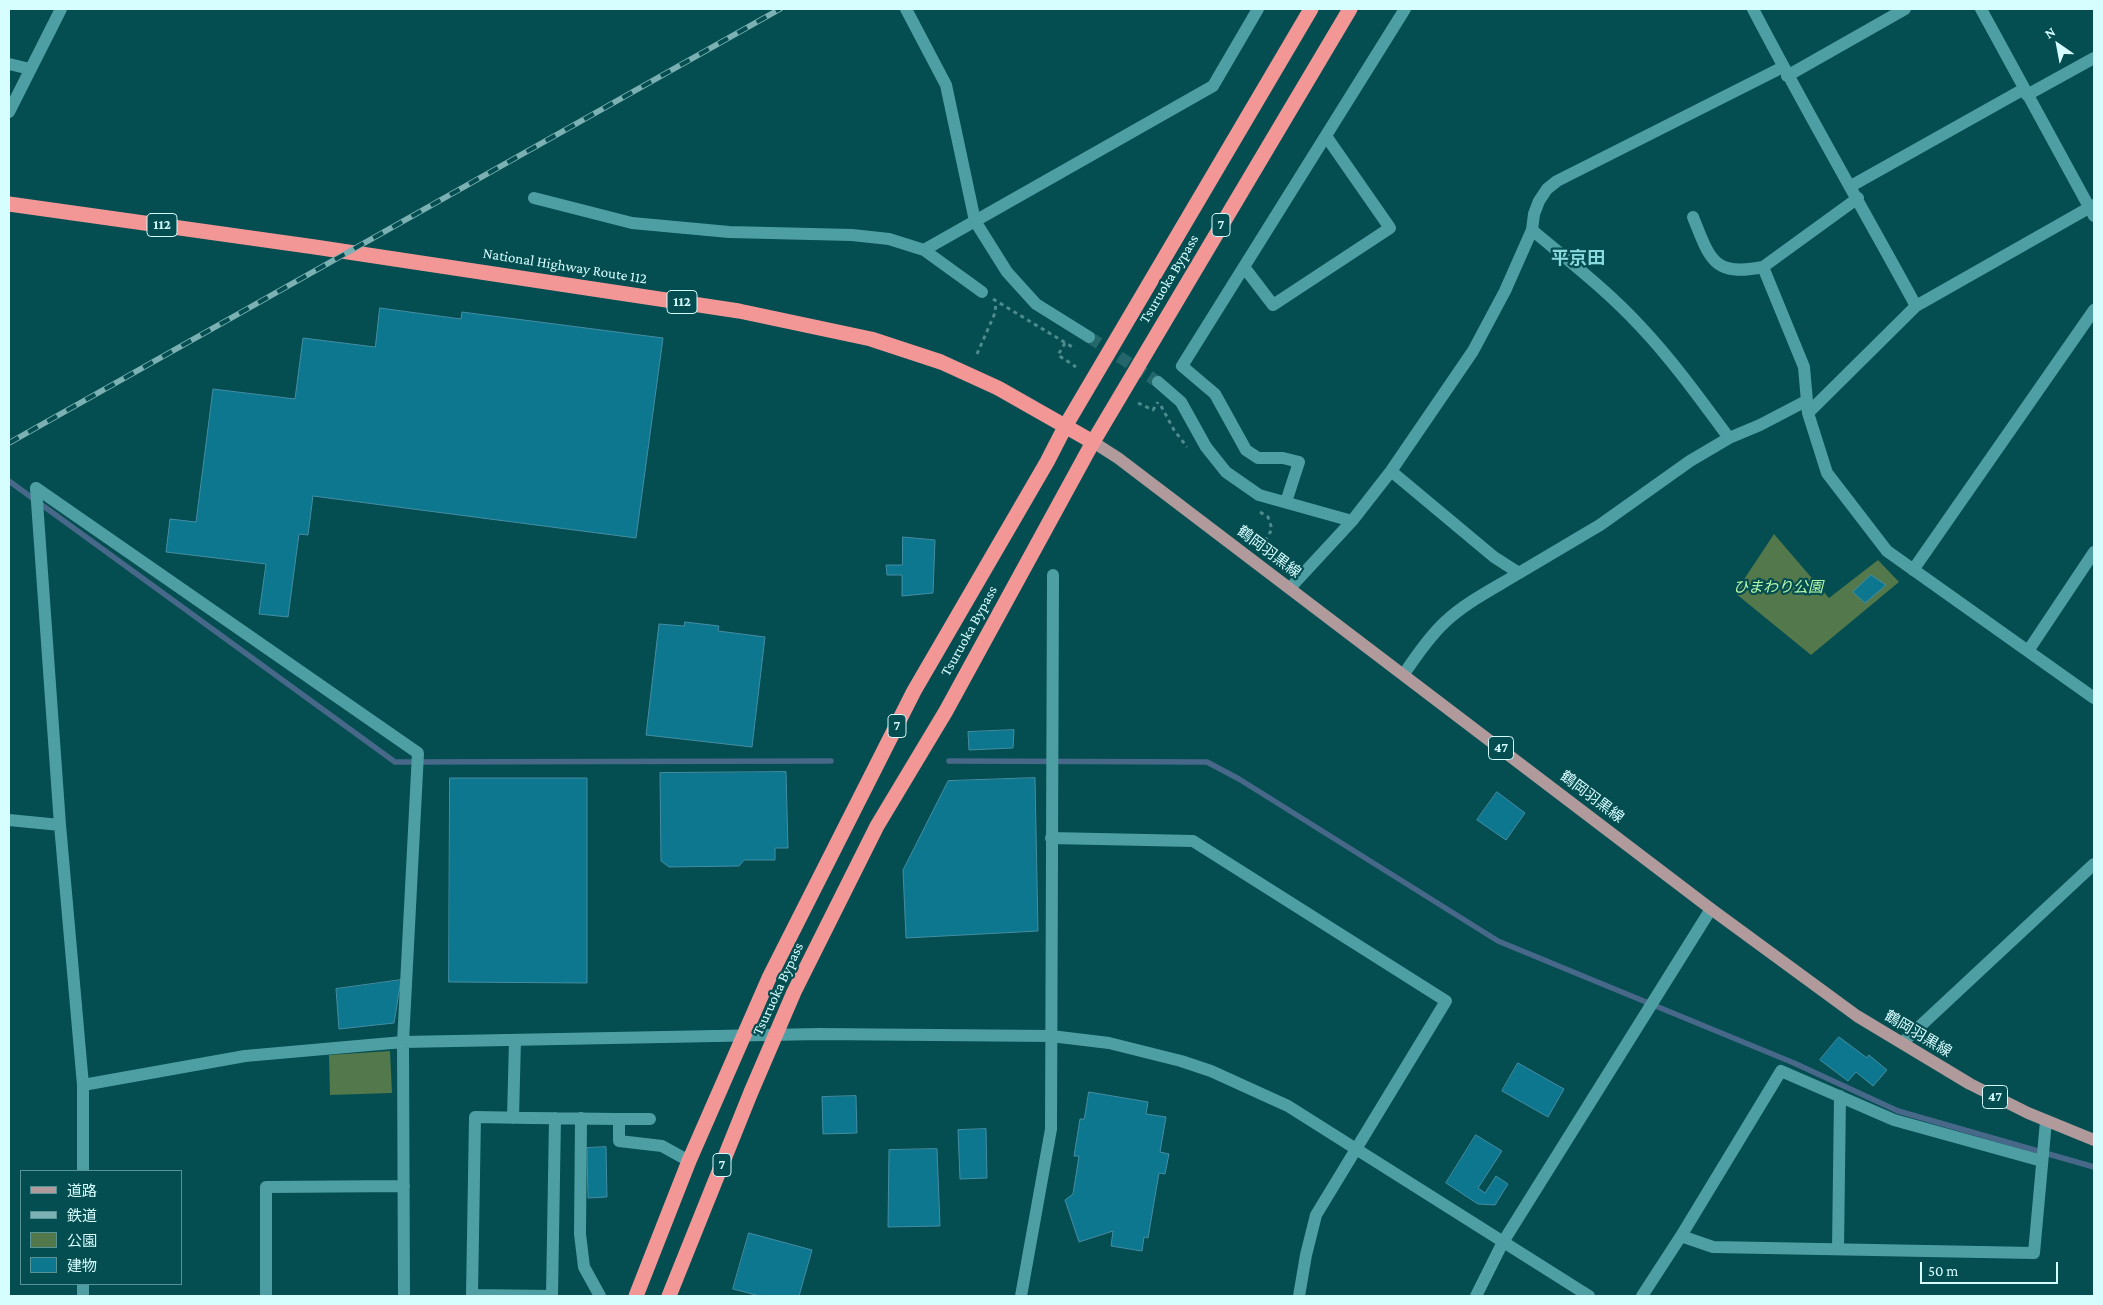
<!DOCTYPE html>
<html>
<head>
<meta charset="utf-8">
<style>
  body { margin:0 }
  #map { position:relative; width:2103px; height:1305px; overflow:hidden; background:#044d50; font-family:"Crimson Pro","Noto Sans JP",serif }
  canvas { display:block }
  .frame { position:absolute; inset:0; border:10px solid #d6fdff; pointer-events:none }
  .legend { position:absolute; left:20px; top:1170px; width:162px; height:115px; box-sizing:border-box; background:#044d50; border:1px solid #589396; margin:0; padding:6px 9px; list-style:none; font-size:15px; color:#d6fdff }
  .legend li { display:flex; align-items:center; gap:10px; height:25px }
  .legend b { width:25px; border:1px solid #589396 }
  .north { position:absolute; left:2033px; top:20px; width:50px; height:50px; -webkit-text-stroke:4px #044d50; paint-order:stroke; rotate:327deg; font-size:14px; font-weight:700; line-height:20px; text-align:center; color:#d6fdff }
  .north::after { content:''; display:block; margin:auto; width:18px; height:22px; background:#d6fdff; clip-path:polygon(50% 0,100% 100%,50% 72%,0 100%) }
  .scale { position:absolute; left:1920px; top:1262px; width:138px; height:22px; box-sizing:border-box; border:2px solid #d6fdff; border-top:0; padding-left:6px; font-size:15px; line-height:18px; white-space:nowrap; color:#d6fdff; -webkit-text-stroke:4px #044d50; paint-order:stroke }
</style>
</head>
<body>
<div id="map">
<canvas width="2103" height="1305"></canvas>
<div class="frame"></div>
<ul class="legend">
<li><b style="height:6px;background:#b19a9c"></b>道路</li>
<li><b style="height:6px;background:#7bb1b3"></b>鉄道</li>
<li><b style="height:14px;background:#52784b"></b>公園</li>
<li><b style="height:14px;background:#0d7790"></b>建物</li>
</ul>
<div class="north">N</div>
<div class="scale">50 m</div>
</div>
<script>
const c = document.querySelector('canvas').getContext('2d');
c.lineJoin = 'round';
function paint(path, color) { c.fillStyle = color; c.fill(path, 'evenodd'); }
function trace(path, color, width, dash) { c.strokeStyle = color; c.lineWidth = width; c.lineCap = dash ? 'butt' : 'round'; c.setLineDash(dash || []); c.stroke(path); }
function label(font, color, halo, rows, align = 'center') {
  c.font = font + ' "Crimson Pro","Noto Sans JP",serif'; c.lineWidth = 4.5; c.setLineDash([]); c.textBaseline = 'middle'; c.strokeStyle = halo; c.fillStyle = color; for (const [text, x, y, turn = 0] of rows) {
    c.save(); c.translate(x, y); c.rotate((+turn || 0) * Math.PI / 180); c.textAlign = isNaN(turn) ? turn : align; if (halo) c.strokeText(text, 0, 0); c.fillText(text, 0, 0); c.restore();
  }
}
paint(new Path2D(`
  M1774 534 1829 598 1878 560 1899 582 1811 655 1735 593Z
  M390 1051 392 1093 330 1095 329 1055Z`), '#52784b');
trace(new Path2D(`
  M9 481 395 762 831 761
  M949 761 1207 762 1239 779 1498 941 1794 1063 1898 1111 2094 1167`), '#48688a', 5.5);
const building = new Path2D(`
  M380 308 461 319 462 312 663 338 636 538 313 496 308 535 299 534 288 617 259 614 266 564 166 552 170 519 196 522 213 389 295 399 303 338 375 347Z
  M903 537 935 540 933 593 902 596V575H887L886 565H902Z
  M1871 575 1886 585 1865 603 1853 592Z
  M685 622 719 626 718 631 765 637 752 747 646 735 659 624 684 626Z
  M1014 730 1013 748 969 750 968 732Z
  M786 772 788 848H775V860H744L739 866 669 867 661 861 660 773Z
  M450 778H587V983L449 982Z
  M1035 778 1038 931 906 938 903 870 948 781Z
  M1497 792 1525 813 1506 840 1477 820Z
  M401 980 394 1023 339 1029 336 989Z
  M1839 1037 1867 1058 1869 1055 1887 1070 1873 1086 1856 1072 1848 1081 1820 1060Z
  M1518 1063 1564 1089 1548 1117 1502 1091Z
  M1089 1092 1148 1102 1146 1114 1166 1117 1160 1152 1169 1154 1165 1174 1159 1173 1148 1238 1144 1237 1142 1251 1111 1246 1113 1231 1079 1242 1065 1200 1073 1194 1079 1156H1074L1080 1119H1084Z
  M856 1096 857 1133 823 1134 822 1097Z
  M986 1129 987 1178 960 1179 958 1130Z
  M1476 1135 1502 1151 1478 1188 1485 1193 1496 1176 1508 1184 1495 1205 1478 1204 1446 1183Z
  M606 1147 607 1197 588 1198 587 1148Z
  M937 1149 940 1226 888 1227 889 1150Z
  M749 1233 812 1250 799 1296H760L733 1289Z`);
paint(building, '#0d7790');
trace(building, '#448da3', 1);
trace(new Path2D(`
  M1089 337 1158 382`), '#24676a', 12, [12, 6]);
trace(new Path2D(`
  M993 299 1074 348
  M1065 343 1058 355 1076 367
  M977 354 995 313 996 302
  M1138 403 1153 410 1158 402
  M1161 406 1174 430 1187 447
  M1260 512 1268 517 1272 529 1265 541`), '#4e8b8d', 3, [4, 4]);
trace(new Path2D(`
  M906 9 946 85 975 221 1007 272 1036 304 1089 337
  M1753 9C1805 109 1862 207 1916 306
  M1981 9 2094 216
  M9 64 30 69
  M1787 76 1905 9
  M2027 95 2094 58
  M9 112 61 9
  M1851 186 2024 89
  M534 198 632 223 729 232 852 235 889 239 924 250 1213 86 1258 9
  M1693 217C1710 259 1713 277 1763 267L1858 198
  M1532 230C1569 261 1608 291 1641 327 1673 361 1701 400 1729 438
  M924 250 982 292
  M1244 267 1273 305 1390 228 1326 136
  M1763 267 1804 367 1808 413 1827 473 1887 551 2094 698
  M1158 382 1181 402 1206 447 1226 472 1259 495 1352 521
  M1808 413 1916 306 2094 205
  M1391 471 1494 557 1519 573 1600 525 1690 461 1729 438 1760 425 1806 401
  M36 488 418 753 403 1042 404 1296
  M36 488 60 825 83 1085V1171
  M1286 502 1299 462 1283 458H1258L1246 450 1215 394 1182 366 1405 9
  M1913 570 2094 310
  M1290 588 1352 521 1391 471 1473 351 1505 291 1532 230 1534 214 1539 201 1547 189 1557 181 1783 67
  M2028 651 2094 552
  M1404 674C1416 656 1429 637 1445 622 1466 602 1495 588 1519 573
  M9 820 60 825
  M1051 838 1193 841 1446 1001 1316 1215 1306 1255 1299 1296
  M1902 1043 2094 864
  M83 1085 245 1056 403 1042 820 1034 1051 1036 1109 1043 1181 1061 1211 1071 1288 1106 1589 1296
  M513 1118 515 1040
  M555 1118 552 1296 472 1295 475 1117C533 1118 592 1119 650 1119
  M581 1118 580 1234 584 1267 600 1296
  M619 1119V1141L662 1146 689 1161
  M1681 1236 1713 1247 2034 1253 2046 1121
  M1838 1249 1840 1096
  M83 1284V1296
  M266 1296V1187L404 1186
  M1021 1296 1051 1129 1053 575
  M1476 1296 1503 1242 1711 909
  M1642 1296 1681 1236 1781 1071 1894 1120 2042 1161`), '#4e9fa4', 12);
trace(new Path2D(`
  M1093 442 1118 458 1711 909 1857 1016 1970 1084 2028 1113 2094 1140`), '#b19a9c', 12);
trace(new Path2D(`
  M9 204 315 247 739 311 871 339 941 362 998 388 1093 442
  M636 1296 689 1161 769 978 914 691 1047 462 1066 425 1311 9
  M669 1296 751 1092 794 992 877 826 946 711 1093 442 1350 9`), '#f39696', 15);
const rail = new Path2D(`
  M9 443 780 9`);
trace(rail, '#7bb1b3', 5.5);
trace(rail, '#044d50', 4, [11]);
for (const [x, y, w] of [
  [162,225,30],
  [1221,225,18],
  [682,302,30],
  [897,726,18],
  [1501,748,25],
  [1995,1097,25],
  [722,1165,18]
]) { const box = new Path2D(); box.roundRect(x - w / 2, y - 11.5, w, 23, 4); c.fillStyle = '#044d50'; c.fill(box); trace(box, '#d6fdff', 1); }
label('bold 14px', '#d6fdff', null, [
  ["112",162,225],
  ["7",1221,225],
  ["112",682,302],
  ["7",897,726],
  ["47",1501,748],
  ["47",1995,1097],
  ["7",722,1165]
]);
label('15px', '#d6fdff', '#044d50', [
  ["National Highway Route 112",565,266,9],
  ["Tsuruoka Bypass",1169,279,-59],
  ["鶴岡羽黒線",1269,552,37],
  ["Tsuruoka Bypass",969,631,-61],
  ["鶴岡羽黒線",1592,797,37],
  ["Tsuruoka Bypass",778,989,-65],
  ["鶴岡羽黒線",1918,1034,31]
]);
label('italic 15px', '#b7f9aa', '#044d50', [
  ["ひまわり公園",1778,587]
]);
label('bold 18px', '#89dade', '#044d50', [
  ["平京田",1578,258]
]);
</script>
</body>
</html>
